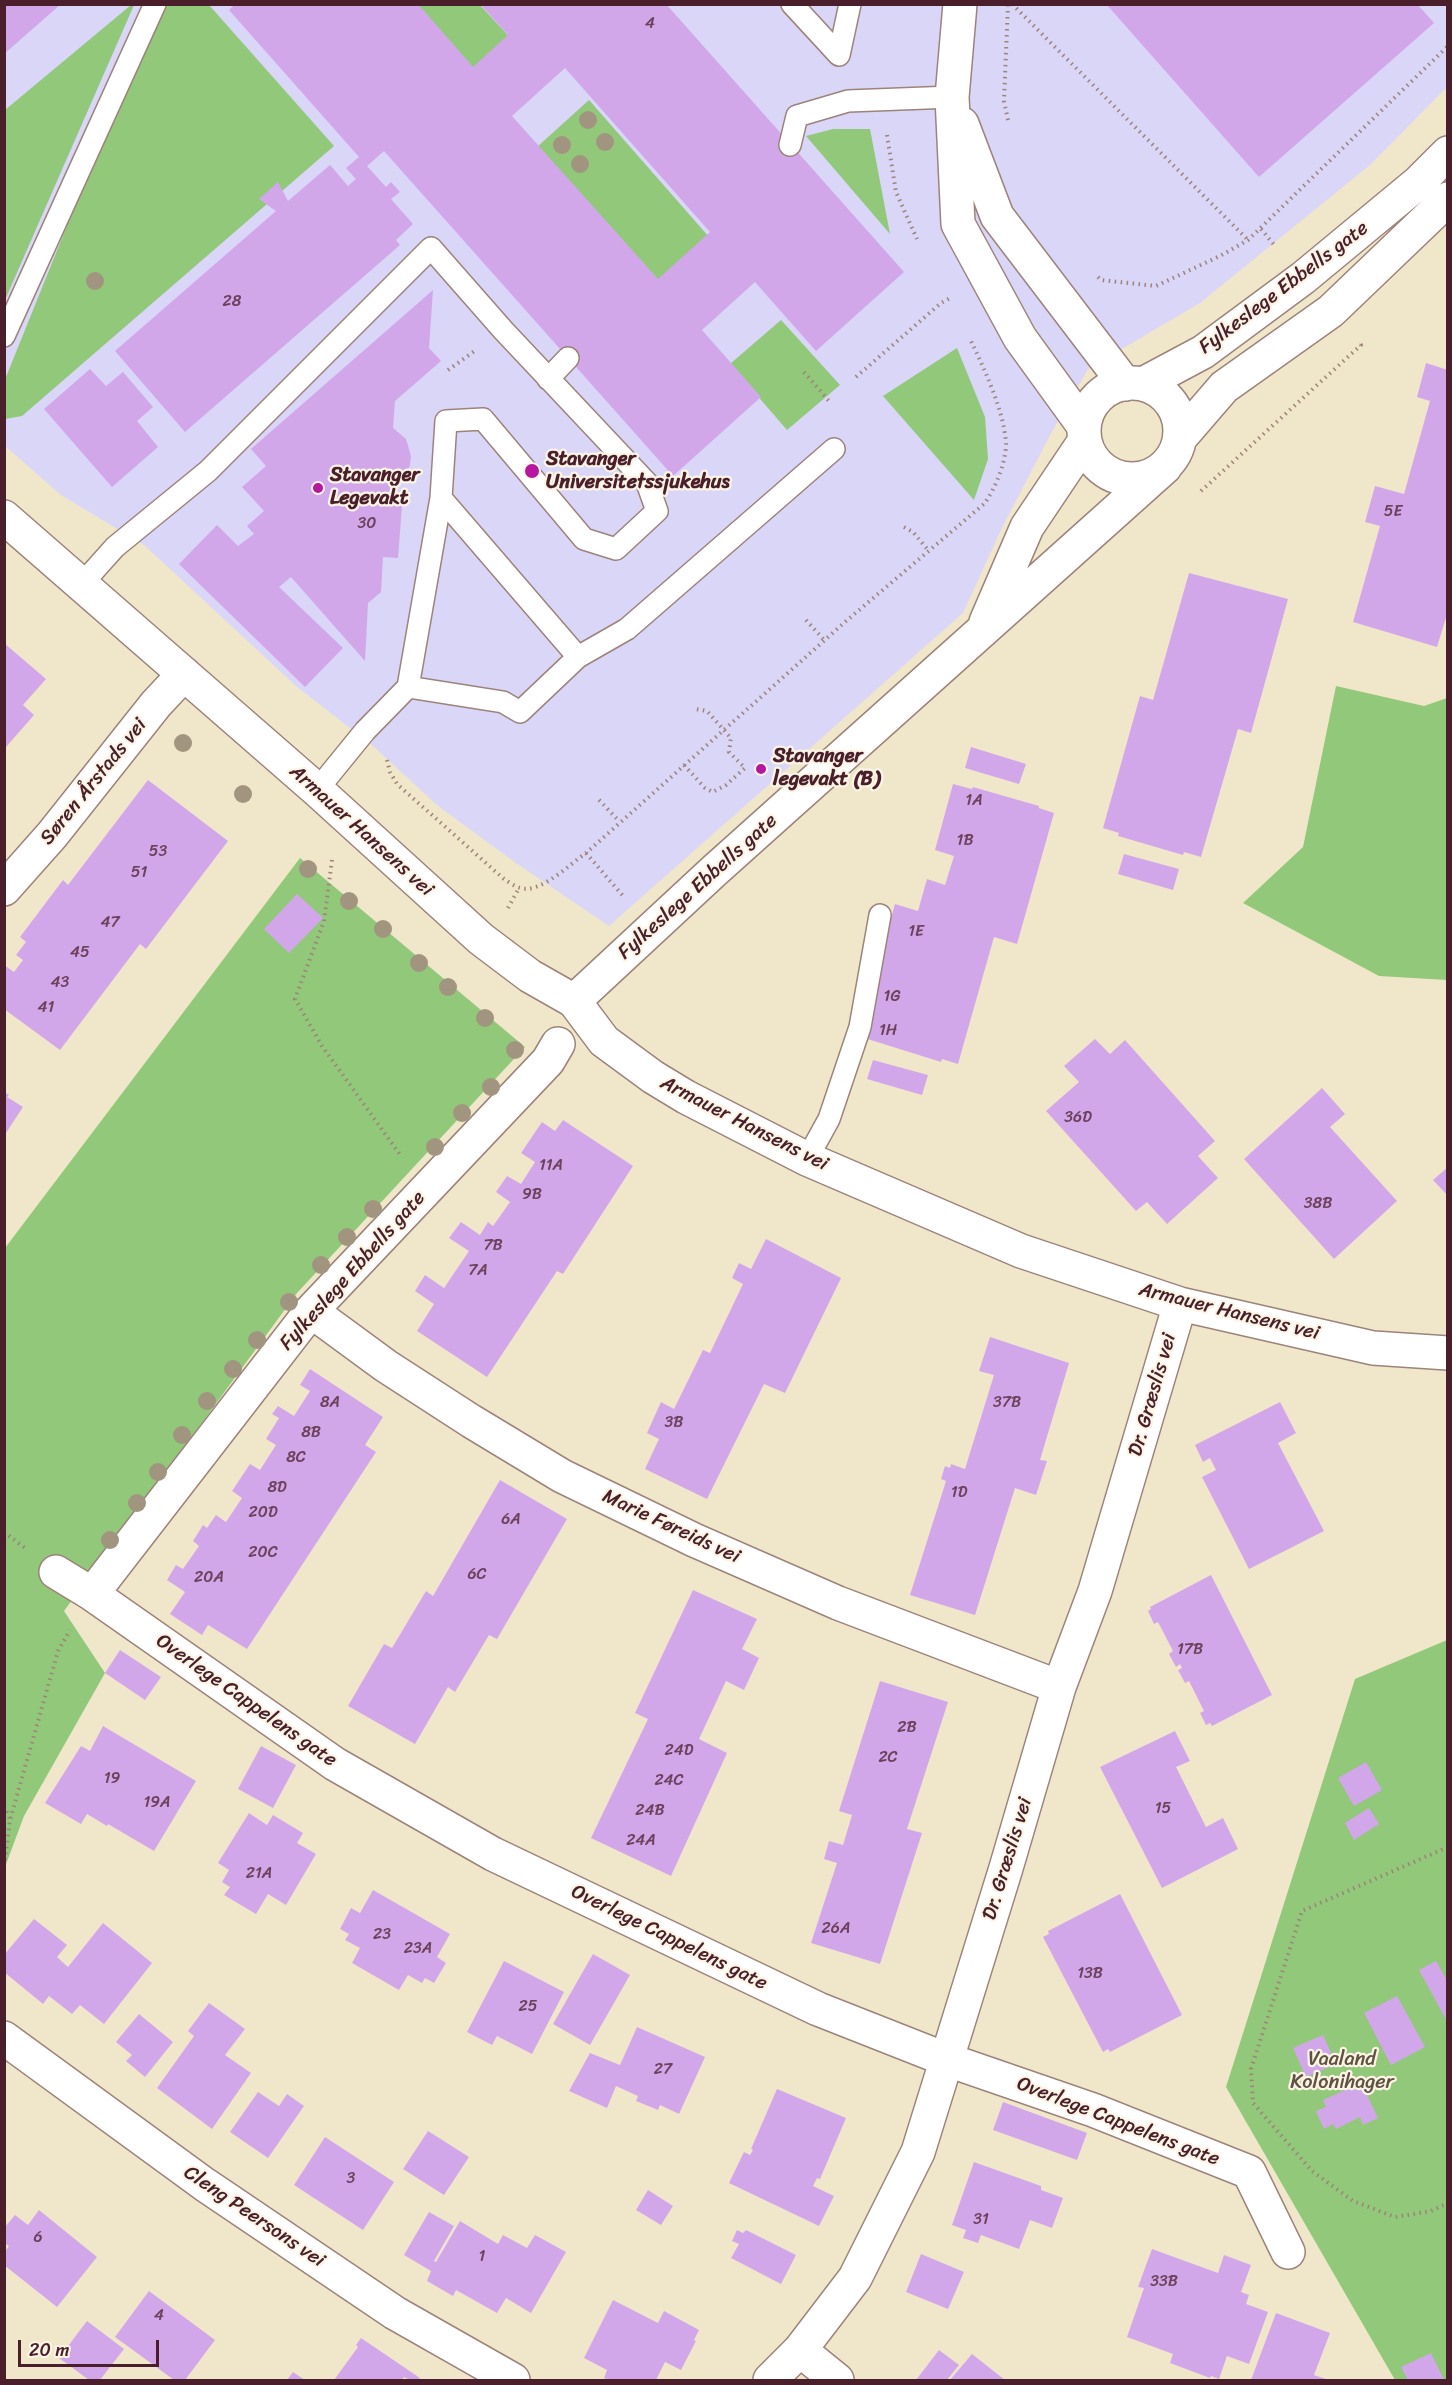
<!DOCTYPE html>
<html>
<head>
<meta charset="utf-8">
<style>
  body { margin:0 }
  #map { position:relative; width:1452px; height:2385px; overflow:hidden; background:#f0e7ca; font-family:Sriracha,sans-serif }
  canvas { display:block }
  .frame { position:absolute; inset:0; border:6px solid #4a1f2b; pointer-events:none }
  .scale { position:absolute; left:18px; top:2340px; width:141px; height:27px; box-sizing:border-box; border:3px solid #4a1f2b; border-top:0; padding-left:8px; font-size:18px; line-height:21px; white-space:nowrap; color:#4a1f2b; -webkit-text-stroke:4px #fcf5e5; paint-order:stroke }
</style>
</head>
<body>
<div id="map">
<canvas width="1452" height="2385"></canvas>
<div class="frame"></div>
<div class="scale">20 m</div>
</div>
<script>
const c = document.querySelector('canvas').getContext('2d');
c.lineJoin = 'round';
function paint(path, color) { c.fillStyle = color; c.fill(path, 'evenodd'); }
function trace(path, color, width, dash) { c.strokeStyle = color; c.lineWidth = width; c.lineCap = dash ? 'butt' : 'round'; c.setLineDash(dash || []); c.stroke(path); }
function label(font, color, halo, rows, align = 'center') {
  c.font = font + ' Sriracha,sans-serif'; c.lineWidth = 4.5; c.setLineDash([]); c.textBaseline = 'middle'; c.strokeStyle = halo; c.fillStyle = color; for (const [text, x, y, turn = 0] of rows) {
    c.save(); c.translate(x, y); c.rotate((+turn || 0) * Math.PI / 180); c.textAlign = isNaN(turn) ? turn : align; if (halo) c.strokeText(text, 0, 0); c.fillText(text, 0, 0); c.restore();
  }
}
paint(new Path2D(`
  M5 5H1447V87L1370 165 1200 303 1088 369 1049 437 1000 532 963 613 609 926 516 863 438 806 373 746 296 686 144 545 61 495 5 446Z`), '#d9d6f7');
paint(new Path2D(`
  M131 5H134L5 300V110Z
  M156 5H209L334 146 22 416 5 419 4 382Z
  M416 5H480L515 43 477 77Z
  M589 100 730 261 677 308 537 147Z
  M833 129H870L890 234 806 136Z
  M781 320 840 385 787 430 730 364Z
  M957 348 985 417 988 459 974 500 883 396Z
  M1336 686 1424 706 1447 698V980L1379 976 1243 903 1303 847Z
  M300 858 525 1047 297 1293 64 1611 105 1673 24 1816 5 1867V1248Z
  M1447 1640V2380H1395L1226 2087 1355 1679Z`), '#92c87a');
paint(new Path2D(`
  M4 4H61L4 54Z
  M235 4H418L473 67 508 35 480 4H666L904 272 816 351 755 282 702 330 761 397 673 476 384 151 367 166 386 187 391 182 400 192 391 199 413 224 396 240 400 245 185 432 115 351 276 211 259 199 278 182 288 201 330 165 348 186 356 179 346 168 359 157 229 10ZM565 68 710 232 658 279 512 116Z
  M1107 5H1418L1434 23 1259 177Z
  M433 290 429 348 441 361 395 401 393 428 406 439 411 456 410 465 405 477 399 484 389 491 387 505 402 506 398 558 383 557 381 592 368 603 365 661 291 577 279 587 343 648 305 687 179 564 217 525 238 546 254 534 247 526 264 511 242 487 266 466 251 449Z
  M1426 363 1448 370V611L1437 647 1353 622 1380 526 1365 522 1375 486 1404 494 1430 401 1417 397Z
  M90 369 106 386 123 372 153 407 137 421 158 447 112 487 44 409Z
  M1189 573 1288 599 1251 733 1238 729 1201 857 1184 852 1183 855 1118 836 1119 833 1103 828 1140 696 1153 700Z
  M4 643 46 679 23 705 34 715 6 747 4 746Z
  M971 747 1026 764 1019 784 965 768Z
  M148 780 228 841 146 949 140 944 60 1050 4 1009V965L14 972 23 960 16 955 26 942 20 937 63 880 68 885Z
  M953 784 972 789 973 787 1039 806V808L1054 813 1017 944 994 937 958 1064 942 1059 941 1062 858 1036 895 904 918 911 927 879 945 885 954 856 935 850Z
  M1124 854 1179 869 1173 890 1118 874Z
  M297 894 323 918 289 953 264 929Z
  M1095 1039 1110 1054 1125 1040 1215 1141 1198 1156 1218 1178 1167 1224 1147 1202 1136 1211 1046 1111 1079 1082 1064 1066Z
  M873 1060 928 1075 922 1095 867 1079Z
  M1322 1088 1345 1114 1330 1127 1397 1201 1334 1259 1244 1159Z
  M4 1092 9 1095 7 1097 23 1107 4 1136Z
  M563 1120 633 1166 563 1274 557 1271 487 1377 417 1331 434 1304 415 1291 425 1275 444 1288 469 1251 449 1238 461 1222 480 1235 488 1222 493 1226 510 1202 496 1192 507 1176 521 1184 535 1162 521 1153 542 1122 555 1131Z
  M1448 1167V1196L1433 1180Z
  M766 1239 841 1278 785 1393 764 1384 707 1499 645 1469 659 1439 647 1433 661 1402 674 1409 703 1350 710 1353 743 1284 732 1278 739 1263 751 1269Z
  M990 1337 1069 1363 1040 1460 1047 1461 1036 1495 1015 1488 975 1615 910 1595 946 1481 941 1479 945 1466 950 1468 951 1464 965 1469 994 1375 979 1371Z
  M310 1369 383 1417 365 1445 376 1452 247 1649 208 1625 202 1635 170 1614 185 1592 167 1580 176 1565 183 1569 199 1546 193 1541 203 1525 207 1528 216 1515 226 1522 242 1498 232 1491 250 1464 260 1470 276 1445 266 1439 279 1418 272 1414 278 1406 294 1416 310 1391 300 1385Z
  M1280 1402 1296 1433 1278 1443 1324 1531 1249 1569 1202 1477 1216 1470 1210 1458 1203 1462 1195 1445Z
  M500 1480 567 1519 497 1639 489 1635 455 1692 448 1687 415 1744 348 1706 384 1644 392 1648 426 1591 433 1596Z
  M1211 1575 1272 1695 1212 1726 1210 1723 1206 1725 1200 1713 1204 1711 1189 1681 1185 1683 1178 1670 1182 1668 1180 1664 1176 1667 1169 1654 1173 1651 1158 1622 1154 1624 1148 1611 1151 1609 1150 1607Z
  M693 1590 757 1619 742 1649 759 1658 744 1690 726 1681 699 1739 727 1753 671 1876 591 1838 648 1719 635 1713Z
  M120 1650 161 1677 145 1700 105 1673Z
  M880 1681 948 1702 907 1829 922 1833 880 1964 811 1943 837 1863 824 1859 829 1841 843 1845 852 1815 839 1811Z
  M103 1726 196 1781 154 1851 108 1824 107 1826 87 1814 81 1824 45 1803 81 1746 90 1751Z
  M1175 1731 1190 1761 1176 1767 1206 1827 1223 1818 1238 1849 1162 1888 1100 1767Z
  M261 1746 296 1765 273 1808 238 1789Z
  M1366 1762 1382 1790 1354 1806 1338 1778Z
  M1369 1808 1379 1824 1354 1840 1345 1823Z
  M249 1813 267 1825 273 1815 303 1833 297 1843 316 1854 286 1905 268 1894 256 1914 224 1895 230 1887 222 1882 229 1870 218 1863Z
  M373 1890 450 1934 437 1957 446 1963 434 1983 425 1978 422 1983 408 1975 399 1990 352 1963 360 1948 345 1940 349 1934 340 1929 351 1908 360 1913Z
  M1120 1894 1182 2015 1110 2052 1108 2049 1103 2052 1043 1937 1049 1934 1048 1931Z
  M34 1919 67 1945 57 1957 68 1967 103 1923 152 1963 104 2024 80 2005 72 2014 49 1996 43 2004 4 1972V1955Z
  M593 1954 630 1975 590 2045 553 2024Z
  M504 1961 564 1992 532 2054 497 2036 492 2045 467 2032Z
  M1436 1961 1448 1982V2023L1419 1970Z
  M1397 1996 1425 2047 1391 2065 1364 2013Z
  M209 2003 245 2029 225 2055 251 2073 212 2129 157 2088 194 2036 188 2031Z
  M139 2014 173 2042 145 2077 126 2061 132 2055 116 2042Z
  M637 2027 705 2057 679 2114 660 2105 658 2110 636 2101 638 2096 616 2086 607 2108 569 2091 590 2053 620 2065Z
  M1323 2035 1336 2064 1306 2077 1293 2048Z
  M1361 2083 1378 2118 1363 2125 1360 2117 1336 2129 1333 2124 1324 2129 1316 2111 1326 2107 1323 2100Z
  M777 2089 846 2118 820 2179 817 2178 813 2186 834 2196 819 2226 729 2183 744 2152 750 2155 753 2150 751 2149Z
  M258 2092 279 2106 287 2094 304 2106 268 2158 230 2132Z
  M1003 2102 1087 2133 1077 2160 993 2130Z
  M428 2131 469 2157 444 2195 403 2169Z
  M325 2137 394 2182 363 2230 294 2185Z
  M974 2162 1041 2186V2190L1063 2198 1052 2228 1030 2220 1019 2249 981 2235 978 2243 963 2238 966 2230 952 2225Z
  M648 2190 673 2206 661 2225 636 2210Z
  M39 2210 97 2257 57 2307 4 2265V2253L9 2246 4 2243V2228L15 2215 28 2225Z
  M429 2212 454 2226 434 2261 436 2262 460 2221 498 2244 503 2235 527 2248 535 2235 566 2252 531 2313 506 2298 497 2313 456 2290 453 2296 427 2281 431 2271 404 2255Z
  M737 2230 743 2233 746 2230 796 2255 781 2284 731 2258 739 2244 732 2241Z
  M1152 2249 1218 2273 1224 2255 1251 2265 1241 2292 1249 2295 1246 2304 1268 2312 1249 2364 1227 2356 1219 2379 1211 2376 1210 2378 1170 2363 1173 2354 1127 2337 1144 2288 1138 2287Z
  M921 2254 964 2272 948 2309 906 2292Z
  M149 2291 215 2340 185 2380H174L115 2337Z
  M613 2300 658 2323 664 2311 699 2330 694 2340 696 2341 681 2370 665 2362 656 2380H609L604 2378 607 2370 584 2358Z
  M1276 2313 1330 2333 1314 2375 1329 2380H1251Z
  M87 2321 124 2349 100 2380H89L59 2358Z
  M361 2338 420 2378 418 2380H410L404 2377 402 2380H334L358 2347 356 2345Z
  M939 2350 959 2365 947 2380H916Z
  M1431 2353 1444 2380H1408L1401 2367Z
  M972 2354 1005 2380H950Z
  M293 2372 305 2380H287Z`), '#d2a7ea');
const lane = new Path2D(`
  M792 4 839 55 850 4
  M790 145 797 116 848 101 952 97
  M4 336 155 4
  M548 379 568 358
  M441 498 578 657
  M81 585 115 547 208 471 431 248 503 330 647 483 657 511 616 549 584 539 483 419 446 421 441 498 408 687 365 731 317 790
  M408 687 503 702 520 712 578 657 627 629 834 449
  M807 1159 829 1119 860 1027 880 915`);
const street = new Path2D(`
  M960 4 952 97 958 224 1020 338 1083 425
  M962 124 997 216 1125 384
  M4 889 52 835 156 704 184 674
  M574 1001 604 1041 653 1077 686 1097 807 1159 1021 1251 1180 1304 1373 1348 1448 1353
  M311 1311 386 1366 471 1421 562 1476 694 1540 838 1603 1059 1687
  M56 1572 92 1594 335 1764 493 1854 818 2009 945 2059 1093 2110 1249 2172 1288 2252
  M92 1594 311 1311 548 1061 558 1044
  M4 2038 204 2184 395 2313 513 2380
  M800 2350 837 2380
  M770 2380 800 2350 855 2278 918 2152 1006 1868 1059 1687 1095 1591 1180 1304`);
const secondary = new Path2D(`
  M1084 431a48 48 0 1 1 96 0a48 48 0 1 1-96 0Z
  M1143 384 1203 352 1303 278 1419 182 1448 153
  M1180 438 1224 387 1331 311 1448 199
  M4 517 317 790 481 939 530 976 574 1001 714 871 1165 467
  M986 622 1027 527 1084 442`);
trace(lane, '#9d837a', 24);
trace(street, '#9d837a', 36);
trace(secondary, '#9d837a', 36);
trace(new Path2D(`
  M1012 4 1248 240
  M1008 120 1004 101 1008 4
  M887 135 896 192 917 239
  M1261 229 1275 246
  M1098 277 1101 280 1156 286 1220 256 1248 240 1448 46
  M448 370 476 350
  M804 372 829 401
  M856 377 941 303 950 298
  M1201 491 1361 345 1358 342
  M904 527 913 532 928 550
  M806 620 825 641
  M387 760 390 772 397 784 504 879C509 882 515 887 521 888 540 894 570 864 586 853L845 622 984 504C995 489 1006 463 1006 443 1004 412 985 370 971 341
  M684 765 705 788 713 792 726 785 745 768 729 752 731 738 707 711 696 709
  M599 800 619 821
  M586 853 624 897
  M332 860 324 921 295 999 322 1046 401 1156
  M508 908 519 888
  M4 1532 25 1548
  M4 1806 10 1819
  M1448 1847 1302 1911 1251 2069 1253 2103 1312 2171 1353 2201 1395 2217 1431 2211 1448 2203
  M4 1866 10 1820 58 1651 70 1630`), '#9d837a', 4, [1.5, 4.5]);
trace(lane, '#fff', 21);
trace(street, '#fff', 33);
trace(secondary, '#fff', 33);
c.fillStyle = '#a19580';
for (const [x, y] of [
  [588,120],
  [605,142],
  [562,145],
  [580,164],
  [95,281],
  [183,743],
  [243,794],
  [308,869],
  [349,901],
  [383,929],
  [419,963],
  [448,987],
  [485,1018],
  [515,1050],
  [491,1087],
  [462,1113],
  [435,1147],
  [373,1209],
  [347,1237],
  [321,1265],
  [289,1302],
  [257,1340],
  [233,1369],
  [207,1401],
  [182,1435],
  [158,1472],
  [137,1503],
  [110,1540]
]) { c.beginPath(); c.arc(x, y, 9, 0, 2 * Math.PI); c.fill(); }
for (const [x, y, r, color] of [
  [532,471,8,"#b5179e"],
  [318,488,6,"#b5179e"],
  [761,769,6,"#b5179e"]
]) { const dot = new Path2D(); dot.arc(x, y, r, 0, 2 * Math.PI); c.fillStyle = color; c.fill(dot); trace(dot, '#fcf5e5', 2); }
label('16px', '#6c415b', null, [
  ["4",650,24],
  ["28",232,302],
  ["5E",1393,512],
  ["30",367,524],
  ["1A",974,801],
  ["1B",965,841],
  ["53",158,852],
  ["51",139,873],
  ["47",110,923],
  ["1E",916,932],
  ["45",80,953],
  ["43",60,983],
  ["1G",892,997],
  ["41",46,1008],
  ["1H",888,1031],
  ["36D",1078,1118],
  ["11A",551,1166],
  ["9B",532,1195],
  ["38B",1318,1204],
  ["7B",493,1246],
  ["7A",478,1271],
  ["8A",330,1403],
  ["37B",1007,1403],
  ["3B",674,1423],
  ["8B",311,1433],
  ["8C",296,1458],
  ["8D",277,1488],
  ["1D",959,1493],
  ["20D",263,1513],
  ["6A",511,1520],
  ["20C",263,1553],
  ["6C",477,1575],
  ["20A",209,1578],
  ["17B",1190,1650],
  ["2B",907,1728],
  ["24D",679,1751],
  ["2C",888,1758],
  ["19",112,1779],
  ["24C",669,1781],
  ["19A",157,1803],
  ["15",1163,1809],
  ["24B",650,1811],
  ["24A",641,1841],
  ["21A",259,1874],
  ["26A",836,1929],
  ["23",382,1935],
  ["23A",418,1949],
  ["13B",1090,1974],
  ["25",528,2007],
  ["27",663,2070],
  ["3",351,2179],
  ["31",981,2220],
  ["6",38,2238],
  ["1",482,2257],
  ["33B",1164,2282],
  ["4",159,2316]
]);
label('20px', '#4a1f2b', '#fcf5e5', [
  ["Fylkeslege Ebbells gate",1284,288,-37],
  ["Søren Årstads vei",94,782,-51],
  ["Armauer Hansens vei",361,831,42],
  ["Fylkeslege Ebbells gate",698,887,-42],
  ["Armauer Hansens vei",744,1124,27],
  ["Fylkeslege Ebbells gate",353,1271,-48],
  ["Armauer Hansens vei",1229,1312,14],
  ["Dr. Græslis vei",1153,1395,-74],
  ["Marie Føreids vei",671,1527,25],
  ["Overlege Cappelens gate",246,1701,35],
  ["Dr. Græslis vei",1008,1859,-73],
  ["Overlege Cappelens gate",669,1938,26],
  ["Overlege Cappelens gate",1118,2122,21],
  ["Cleng Peersons vei",254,2217,34]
]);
label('bold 20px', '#4a1f2b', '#fcf5e5', [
  ["Stavanger",546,460],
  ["Universitetssjukehus",546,483],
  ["Stavanger",330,476],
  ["Legevakt",330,499],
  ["Stavanger",773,757],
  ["legevakt (B)",773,780]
], 'left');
label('20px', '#605243', '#fcf5e5', [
  ["Vaaland",1342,2060],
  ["Kolonihager",1342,2083]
]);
</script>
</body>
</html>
